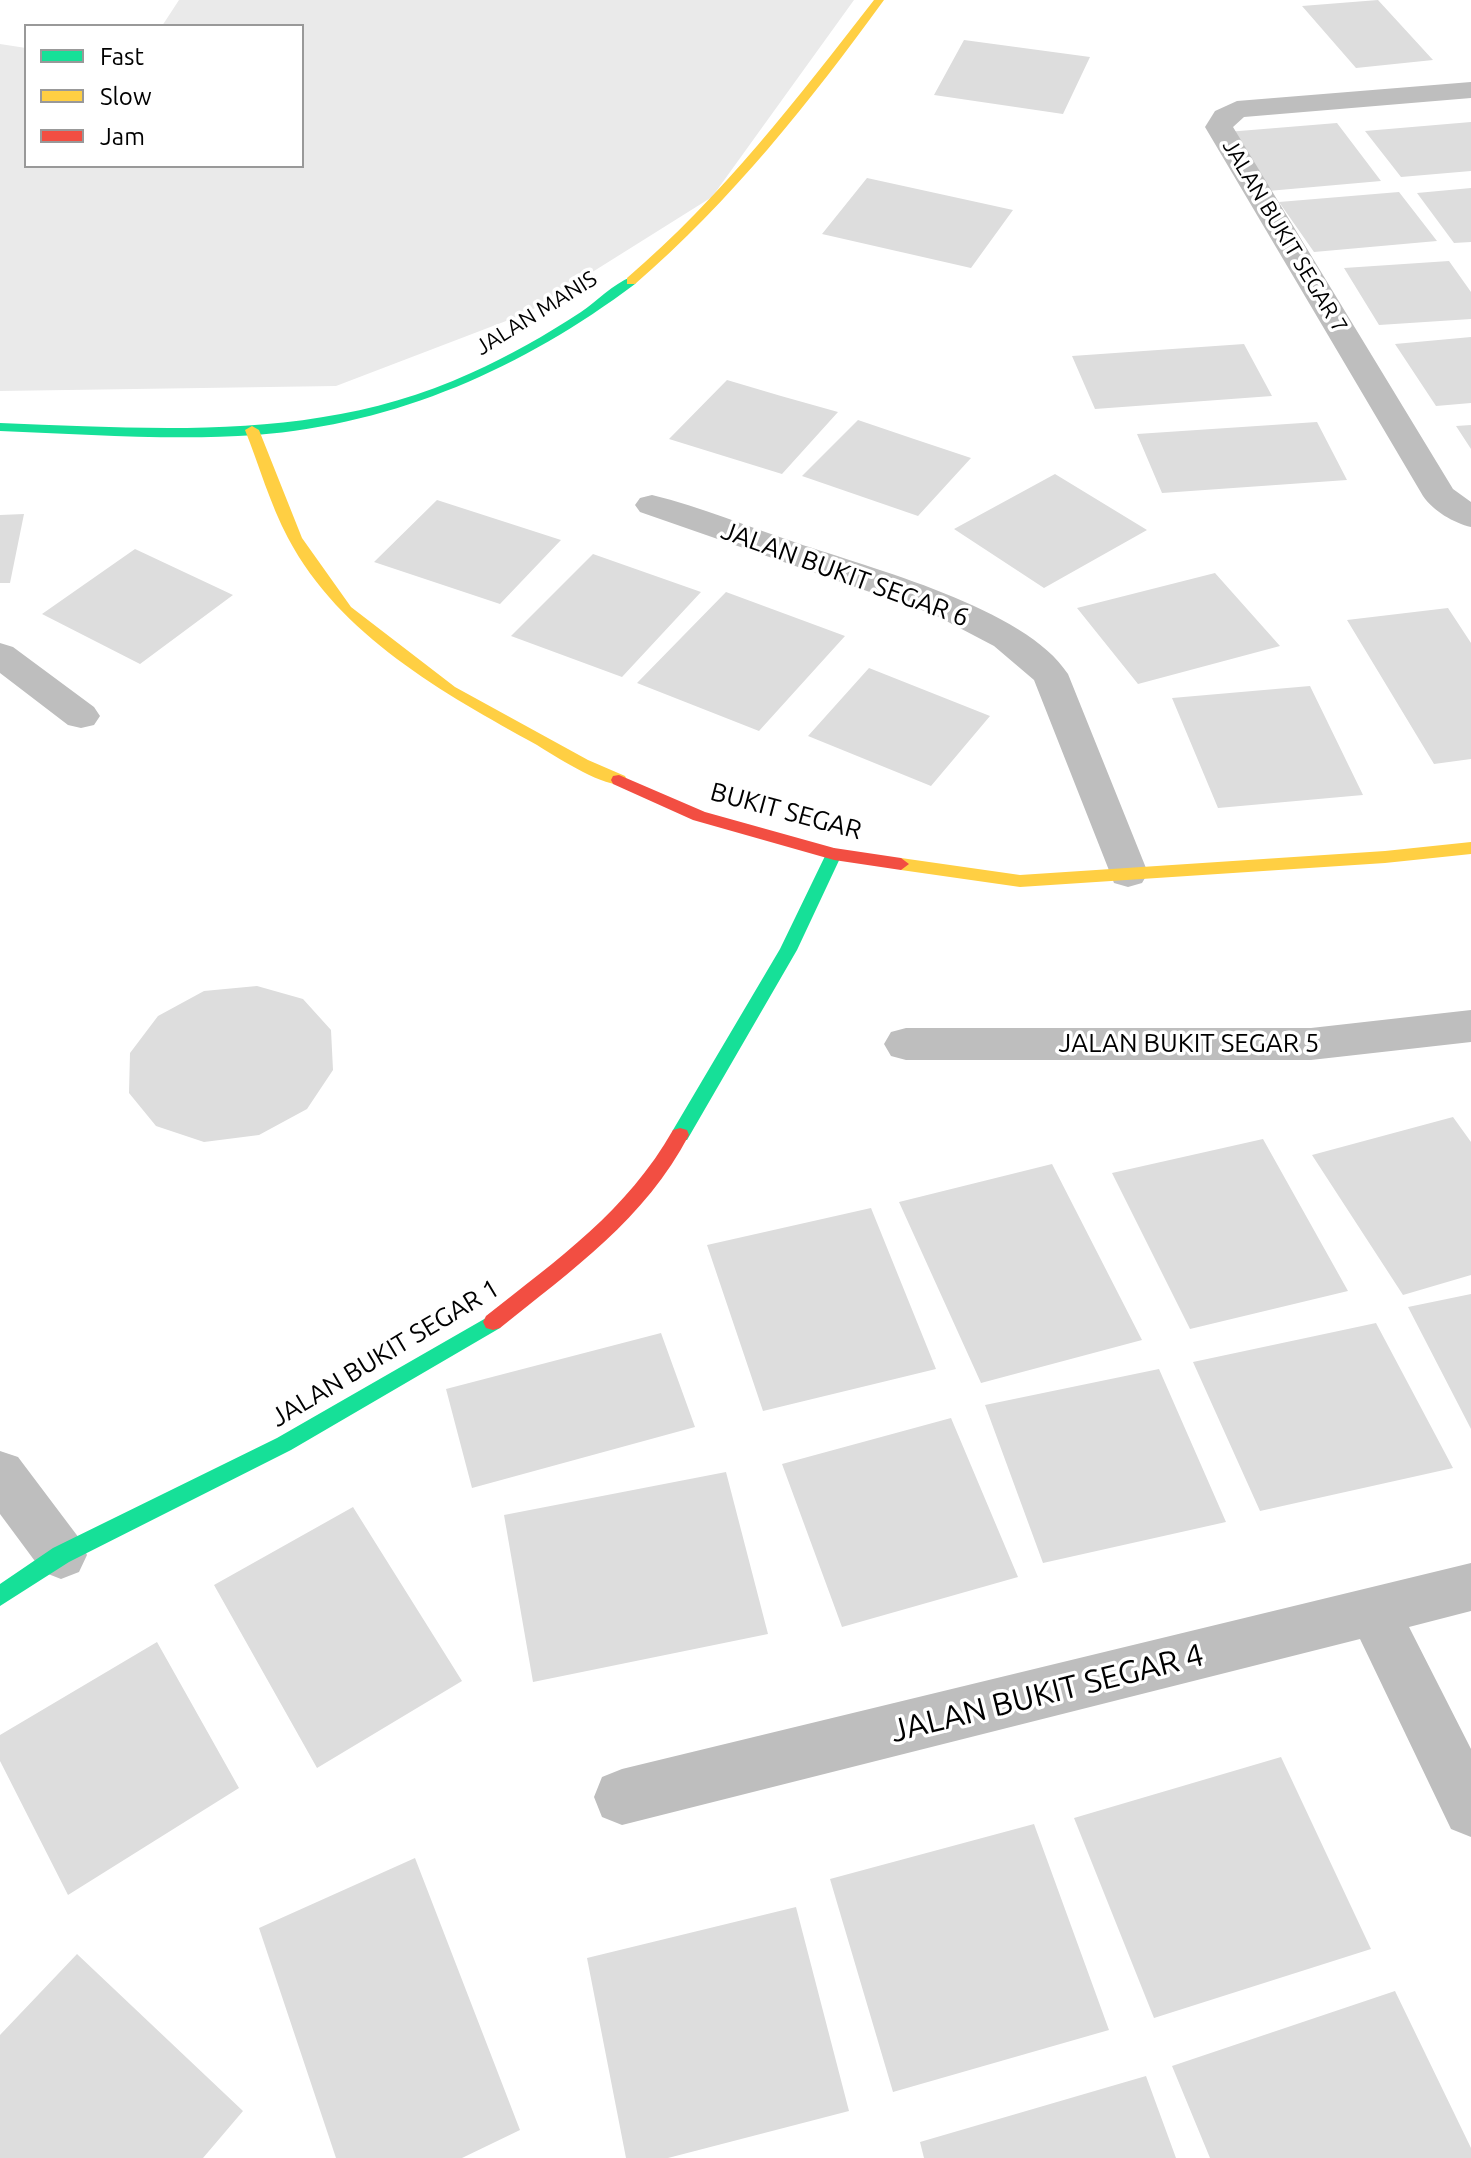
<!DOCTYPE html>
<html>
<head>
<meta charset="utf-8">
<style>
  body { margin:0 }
  #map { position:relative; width:1471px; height:2158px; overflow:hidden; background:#fff; font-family:Ubuntu,sans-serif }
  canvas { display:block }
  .legend { position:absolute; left:24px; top:24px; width:280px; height:144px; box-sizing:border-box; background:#fff; border:2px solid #999; margin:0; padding:10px 14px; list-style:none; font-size:24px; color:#000 }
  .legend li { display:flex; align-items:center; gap:16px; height:40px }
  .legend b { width:40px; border:2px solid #999 }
</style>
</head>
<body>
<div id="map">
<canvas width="1471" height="2158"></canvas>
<ul class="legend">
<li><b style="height:10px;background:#16e098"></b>Fast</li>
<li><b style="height:10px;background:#ffcf43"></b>Slow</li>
<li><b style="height:10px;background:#f24e42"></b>Jam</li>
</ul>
</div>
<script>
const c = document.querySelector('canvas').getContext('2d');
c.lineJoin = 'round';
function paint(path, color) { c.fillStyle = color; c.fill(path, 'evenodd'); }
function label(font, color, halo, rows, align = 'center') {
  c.font = font + ' Ubuntu,sans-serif'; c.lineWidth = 7; c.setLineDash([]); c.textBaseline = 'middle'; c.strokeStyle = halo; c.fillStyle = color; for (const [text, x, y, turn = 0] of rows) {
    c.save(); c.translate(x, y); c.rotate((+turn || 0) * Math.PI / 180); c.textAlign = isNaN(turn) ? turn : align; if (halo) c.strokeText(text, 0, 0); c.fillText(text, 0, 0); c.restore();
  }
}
paint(new Path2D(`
  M179 0H854L712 197 527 313 336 386 0 391V44L26 48V166H302V26H162Z`), '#eaeaea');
paint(new Path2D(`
  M1378 0 1433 60 1356 68 1302 6Z
  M964 40 1090 57 1063 114 934 95Z
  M1471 122V171L1401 177 1365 131Z
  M1337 123 1381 181 1268 191 1227 132Z
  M867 178 1013 210 971 268 822 234Z
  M1471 188V242L1454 243 1417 193Z
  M1399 192 1437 241 1314 252 1279 202Z
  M1449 261 1471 292V319L1379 325 1344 268Z
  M1471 337V403L1436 406 1395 344Z
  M1244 344 1272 396 1095 409 1072 356Z
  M727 380 781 396 838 412 782 474 669 439Z
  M858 420 914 439 971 458 918 516 802 476Z
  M1317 422 1347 480 1162 493 1137 434Z
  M1471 425V449L1456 426Z
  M1055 474 1147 530 1044 588 954 529Z
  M437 500 561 540 500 604 374 562Z
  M24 514 10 583H0V515Z
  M135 549 233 595 140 664 42 614Z
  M593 554 701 592 622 677 511 636Z
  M1215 573 1280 646 1138 684 1077 608Z
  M726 592 845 636 759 731 637 683Z
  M1448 608 1471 643V759L1434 764 1347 620Z
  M869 668 990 716 931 786 808 736Z
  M1310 686 1363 795 1218 808 1172 698Z
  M257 986 303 999 331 1030 333 1070 307 1109 259 1135 204 1142 156 1126 129 1093 130 1053 158 1016 204 991Z
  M1453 1117 1471 1142V1275L1403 1295 1312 1155Z
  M1263 1139 1348 1291 1190 1329 1112 1173Z
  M1052 1164 1142 1340 981 1383 899 1202Z
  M871 1208 936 1369 763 1411 707 1245Z
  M1471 1294V1429L1408 1307Z
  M1376 1323 1453 1468 1260 1511 1193 1362Z
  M661 1333 695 1427 472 1488 446 1389Z
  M1159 1369 1226 1522 1043 1563 985 1405Z
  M951 1418 1018 1577 842 1627 782 1464Z
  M726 1472 768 1634 533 1682 504 1515Z
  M353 1507 462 1681 317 1768 214 1585Z
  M157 1642 239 1788 68 1895 0 1761V1735Z
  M1281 1757 1371 1949 1154 2018 1074 1818Z
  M1034 1824 1109 2030 893 2092 830 1879Z
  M415 1858 520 2130 462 2158H336L259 1928Z
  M796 1907 849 2111 668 2158H626L587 1958Z
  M77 1954 243 2111 203 2158H0V2035Z
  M1395 1991 1471 2148V2158H1210L1172 2066Z
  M1146 2076 1176 2158H924L920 2142Z`), '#ddd');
paint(new Path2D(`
  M1471 82V98L1244 117 1233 127 1453 489 1471 502V527C1454 523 1433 511 1423 496L1205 127 1215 111 1237 101Z
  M652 495C701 507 749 527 797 543 870 568 1026 608 1068 674L1148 873 1142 883 1128 887 1114 883 1034 680 994 646 933 614 640 512 635 505 640 498Z
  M0 643 13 647 94 707 100 716 94 725 81 728 68 725 0 673Z
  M1471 1010V1042L1311 1060H906L891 1056 884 1044 891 1032 906 1028H1311Z
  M0 1451 18 1457 79 1538 87 1555 79 1572 61 1579 43 1572 0 1514Z
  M1471 1563V1611L1409 1627 1471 1749V1837L1451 1829 1360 1639 622 1825 602 1817 594 1797 602 1777 622 1769Z`), '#bebebe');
paint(new Path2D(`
  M631 277 637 281 635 284C523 368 397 424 256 435 171 441 85 434 0 431V423C160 429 321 442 471 373 509 356 546 335 581 312 597 301 613 284 631 277Z
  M834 848 842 854 797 950 687 1140H673L671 1135 673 1130 780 949 826 854Z
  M493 1314 500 1316 503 1322 500 1328 291 1450 69 1562 0 1606V1584L53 1548 277 1438Z`), '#16e098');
paint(new Path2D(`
  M874 0H884C810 102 731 201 635 284H627V278C722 197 797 99 874 0Z
  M252 426 259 430 302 538 351 607 455 687 588 760 625 776 627 780 625 784C605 789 555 756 537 745 443 693 340 636 288 538 270 504 259 465 245 430Z
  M1471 842V854L1385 863 1020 887 901 870 893 864 901 858 1020 875 1385 851Z`), '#ffcf43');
paint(new Path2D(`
  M619 775 705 812 834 848 901 858 909 864 901 870 834 860 693 820 613 784 611 780 613 776Z
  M680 1128 687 1130 689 1135C645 1219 572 1270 500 1328L493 1330 486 1328 483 1322 486 1316C558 1259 627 1211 673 1130Z`), '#f24e42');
label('22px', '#000', '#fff', [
  ["JALAN BUKIT SEGAR 7",1285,236,59],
  ["JALAN MANIS",536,313,-32]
]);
label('26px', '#000', '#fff', [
  ["JALAN BUKIT SEGAR 6",845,574,20],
  ["BUKIT SEGAR",786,811,15],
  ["JALAN BUKIT SEGAR 5",1189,1043],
  ["JALAN BUKIT SEGAR 1",385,1353,-31]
]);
label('32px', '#000', '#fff', [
  ["JALAN BUKIT SEGAR 4",1047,1693,-14]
]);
</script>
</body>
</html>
